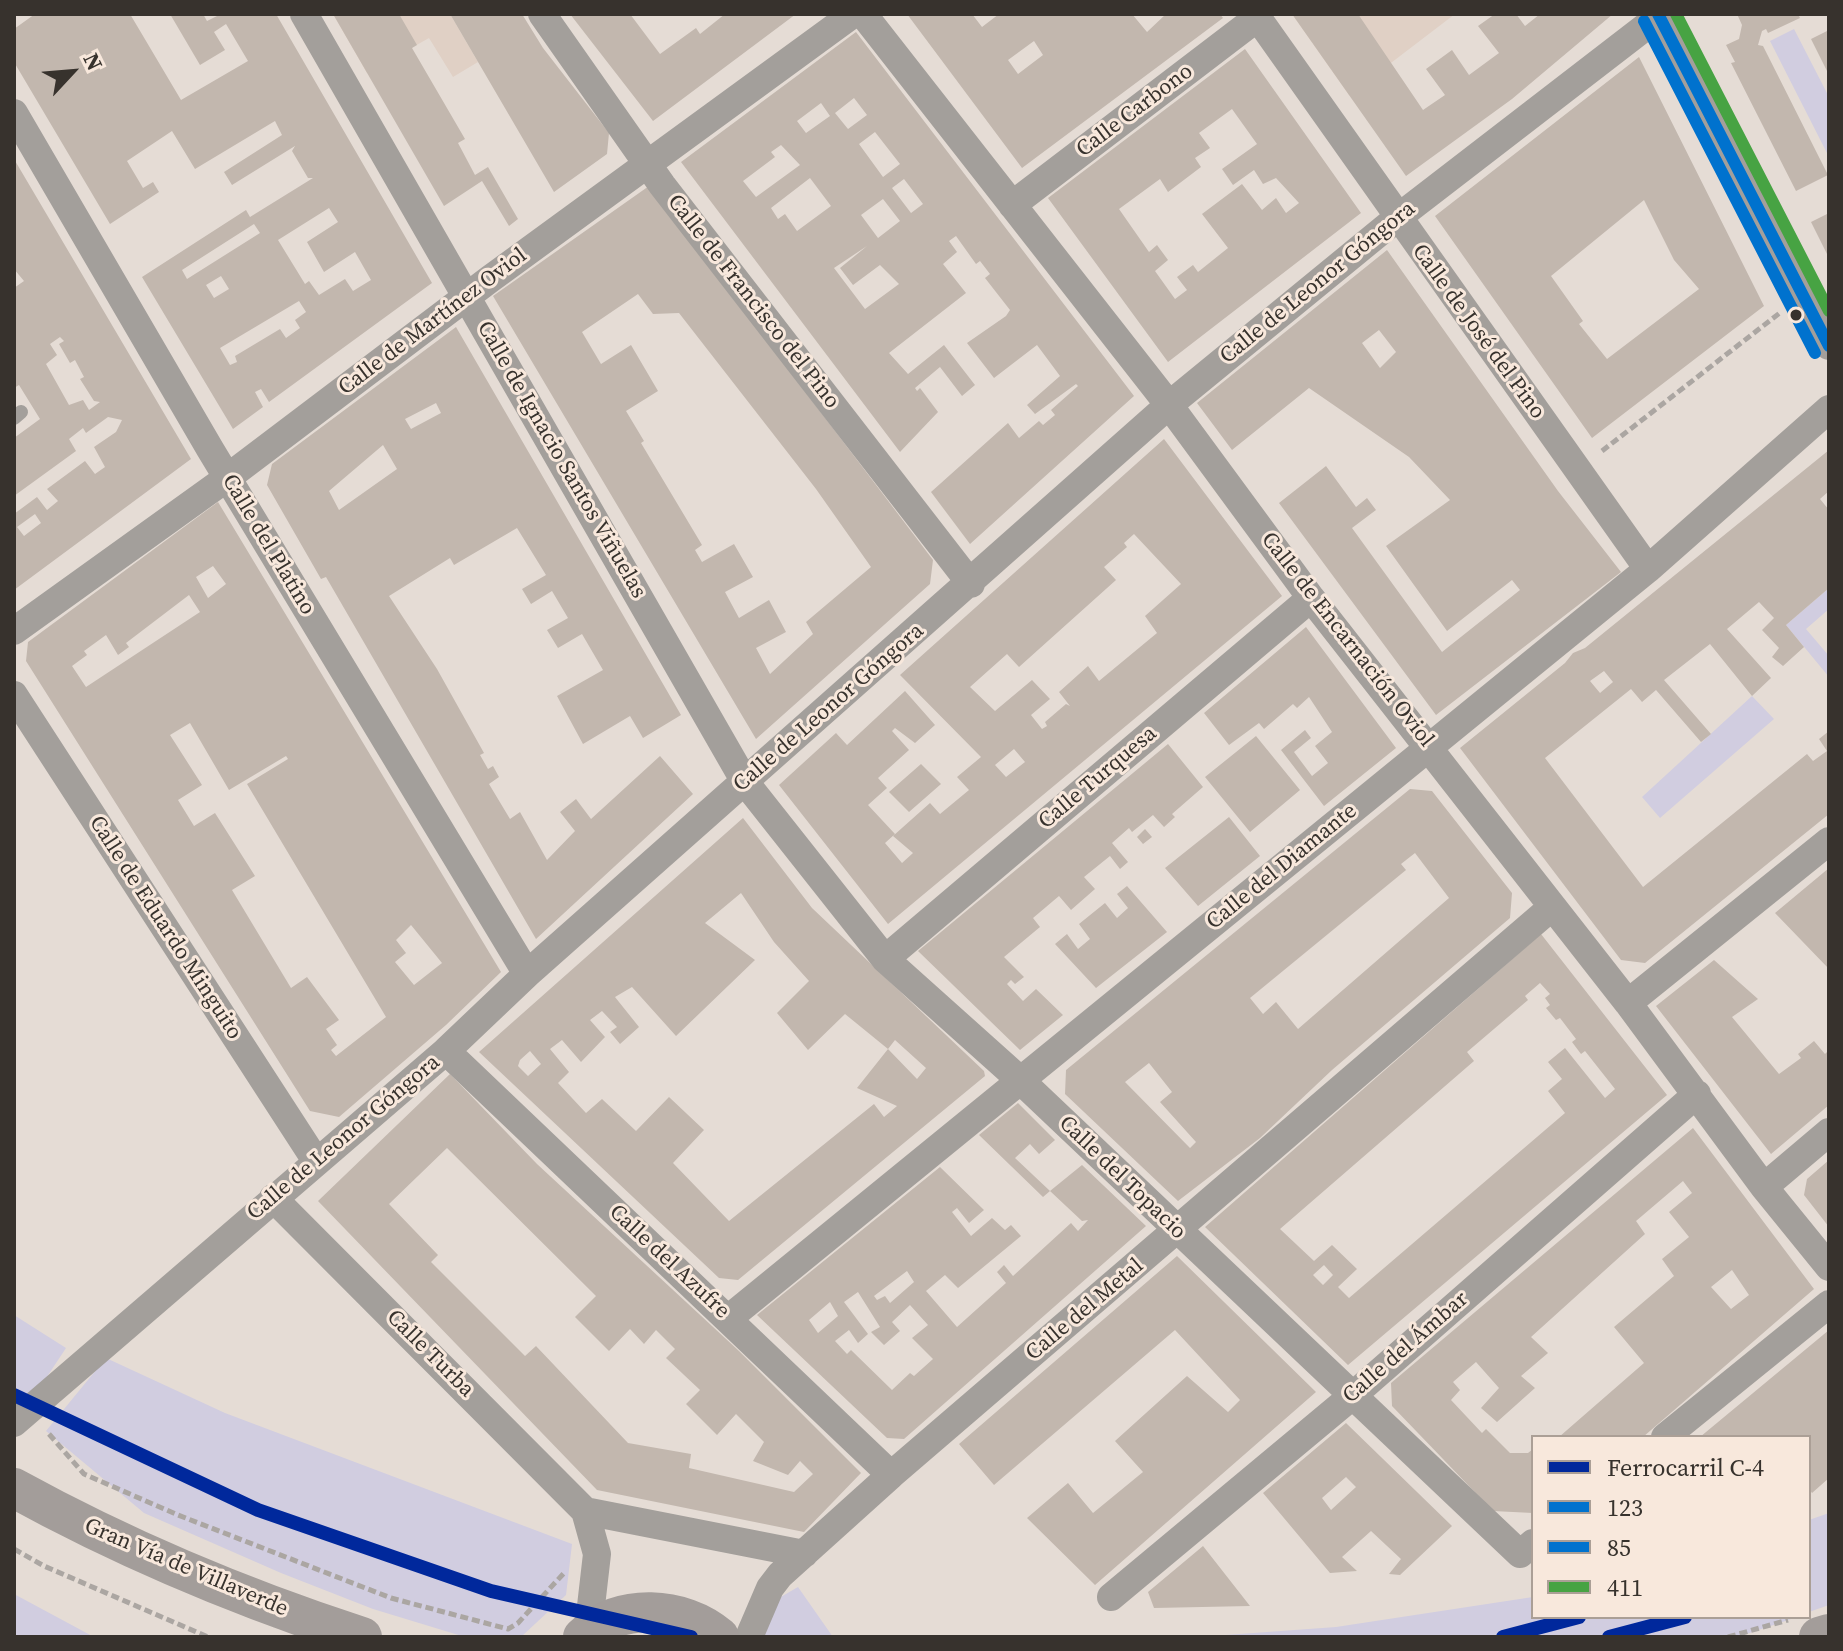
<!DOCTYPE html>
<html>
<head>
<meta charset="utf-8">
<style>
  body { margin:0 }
  #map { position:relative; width:1843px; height:1651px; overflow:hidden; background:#e5dcd5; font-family:"Source Serif 4",serif }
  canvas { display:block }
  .frame { position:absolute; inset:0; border:16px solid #37322d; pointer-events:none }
  .legend { position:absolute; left:1531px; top:1435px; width:280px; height:184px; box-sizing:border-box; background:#f8e8dc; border:2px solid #ab9f96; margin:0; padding:10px 14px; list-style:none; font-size:24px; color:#37322d }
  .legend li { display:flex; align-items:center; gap:16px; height:40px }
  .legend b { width:40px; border:2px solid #ab9f96 }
  .north { position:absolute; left:32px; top:32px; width:80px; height:80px; -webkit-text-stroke:6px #f8e8dc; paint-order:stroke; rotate:64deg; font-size:22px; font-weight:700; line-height:32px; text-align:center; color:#37322d }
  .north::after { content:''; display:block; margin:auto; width:28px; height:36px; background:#37322d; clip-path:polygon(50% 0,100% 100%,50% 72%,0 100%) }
</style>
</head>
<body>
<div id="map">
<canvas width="1843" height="1651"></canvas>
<div class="frame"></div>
<ul class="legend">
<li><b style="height:10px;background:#00289c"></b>Ferrocarril C-4</li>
<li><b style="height:10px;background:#0072ce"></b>123</li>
<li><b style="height:10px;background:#0072ce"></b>85</li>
<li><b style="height:10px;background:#47a343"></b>411</li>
</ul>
<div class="north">N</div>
</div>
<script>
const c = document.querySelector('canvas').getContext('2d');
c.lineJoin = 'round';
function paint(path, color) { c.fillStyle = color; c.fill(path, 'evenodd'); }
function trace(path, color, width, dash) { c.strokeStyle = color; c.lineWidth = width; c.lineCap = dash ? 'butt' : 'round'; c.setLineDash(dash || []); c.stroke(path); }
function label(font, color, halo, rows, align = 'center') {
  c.font = font + ' "Source Serif 4",serif'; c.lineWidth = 6; c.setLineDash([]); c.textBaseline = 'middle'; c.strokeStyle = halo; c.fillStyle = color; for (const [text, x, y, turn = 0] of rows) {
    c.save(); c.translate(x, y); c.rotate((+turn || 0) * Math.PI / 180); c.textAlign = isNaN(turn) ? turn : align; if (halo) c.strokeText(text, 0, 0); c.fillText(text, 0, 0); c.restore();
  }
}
paint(new Path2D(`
  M333 14H450L478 62 453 77 429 38 367 73Z
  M1292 14H1455L1349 95Z`), '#e0d0c5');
paint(new Path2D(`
  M1794 29 1829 97V157L1770 41Z
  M1829 588V609L1806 629 1829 656V677L1786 625Z
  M1752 696 1774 719 1660 818 1642 797Z
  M14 1315 66 1348 21 1416 14 1411Z
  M106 1358 225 1413 572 1544 566 1595 521 1637H465L373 1609 281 1573 144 1513 46 1431Z
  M1829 1513V1605L1809 1612V1520Z
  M798 1587 833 1637H762L779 1598Z
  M14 1594 94 1637H14Z
  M1533 1597V1617H1797L1738 1637H1198L1336 1627Z`), '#d1cde0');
paint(new Path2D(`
  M35 14H130L181 100 248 61 226 24 214 32 225 50 200 65 170 14H203L207 21 221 14H276L432 283 269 402 261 389 255 392 263 407 233 429 142 277 246 210 250 217 313 178H308L292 151 295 146 232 185 224 172 282 135 275 121 195 169 172 131 127 161 143 188 153 182 159 192 110 224 14 62V29ZM329 208 338 222 307 242 324 272 355 252 371 280 353 291 345 279 319 295 309 281 305 284 278 240ZM254 224 260 233 187 279 182 270ZM221 276 229 289 214 298 206 285ZM299 301 306 312 295 320 300 328 286 338 280 329 235 356 237 362 230 365 220 348Z
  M333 14H399L417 45 412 48 465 139 458 143 475 175 488 167 518 219 509 226 482 181 444 206Z
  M450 14H522L543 48 609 133 607 154 554 192Z
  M570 14H630L660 54 696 28 700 34 725 14H796L653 121Z
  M907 14H972L982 27 999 14H1132L1147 32 1166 14H1220L1223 18 1022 168ZM1034 41 1043 55 1018 74 1008 60Z
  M1292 14H1358L1423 110 1445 95 1426 69 1452 50 1469 75 1499 53 1478 26 1495 14H1516L1525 26 1540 14H1613L1512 99 1406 176Z
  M1737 14H1798L1800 18 1768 33 1766 29 1762 31 1758 45 1763 46 1828 175 1796 191 1731 63 1735 62 1726 45 1739 39 1742 25Z
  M1829 30V75L1811 39Z
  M856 32 1134 396 970 544 931 492 1008 423 1019 438 1039 421 1043 425 1055 415 1051 410 1078 386 1076 384 1035 414 1027 405 1060 376 1037 345 994 378 967 343 1006 316 1010 310 985 278 990 274 980 261 976 264 956 236 949 241 957 252 943 264 966 293 889 353 908 374 944 345 975 385 962 396 940 367 915 388 917 391 920 388 938 412 900 452 681 162ZM854 98 867 115 848 129 835 113ZM821 103 830 116 806 133 797 121ZM875 132 900 164 883 177 859 144ZM781 145 800 165 756 197 743 181 775 157 771 152ZM810 178 831 206 797 231 785 214 778 219 771 208ZM904 179 923 204 911 213 892 188ZM883 199 900 221 878 238 861 215ZM867 246 840 268 853 285 880 265 899 284 865 309 834 268Z
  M1245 49 1361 213 1168 362 1048 198ZM1232 109 1257 144 1222 169 1233 185 1254 170 1263 184 1276 178 1299 203 1286 213 1276 198 1262 210 1242 184 1202 214 1228 248 1198 272 1193 265 1177 277 1187 290 1175 299 1155 271 1168 260 1157 245 1149 252 1119 209 1160 179 1168 192 1201 167 1195 158 1210 148 1199 133Z
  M1639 57 1764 306 1592 438 1435 216ZM1644 200 1674 260 1699 289 1607 359 1579 324 1583 321 1551 276Z
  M14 159 191 459 14 590V514L37 497 47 510 58 501 47 489 85 461 95 474 105 467 94 447 116 432 122 420 108 417 86 433 83 428 69 439 76 451 14 496V438L40 419 19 385 14 388V288L24 281 14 269ZM60 337 64 341 59 344 70 363 75 360 84 377 80 379 94 401 100 402 89 410 83 400 69 405 46 364 57 355 50 344ZM35 514 41 523 24 536 17 527Z
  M649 186 933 560 930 584 756 739 493 296ZM638 294 653 314 679 313 816 489 871 567 806 622 813 634 770 674 756 648 786 632 769 600 739 618 725 592 753 577 734 544 702 562 695 550 702 545 641 443 644 441 626 411 658 391 631 345 601 364 582 332Z
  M1829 213V258L1811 222Z
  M1387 250 1558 491 1621 572 1436 715 1279 503 1326 466 1356 507 1367 498 1376 510 1352 528 1442 652 1520 590 1512 580 1447 631 1386 546 1450 500 1409 457 1309 388 1232 450 1197 403ZM1379 330 1396 352 1380 368 1362 343Z
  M456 327 681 715 643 738 630 716 583 744 557 696 603 670 582 634 558 648 547 630 568 618 552 591 531 604 522 589 546 575 517 528 454 565 450 558 389 596 437 669 484 753 480 755 488 769 493 766 499 777 489 784 510 819 520 812 547 860 575 831 560 812 576 799 591 819 660 756 693 794 536 939 326 577 321 579 267 485 272 464ZM436 403 441 413 411 429 405 419ZM383 445 397 469 339 510 329 491Z
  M1164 439 1282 596 888 924 779 785 836 733 847 745 905 691 935 725 915 743 895 728 892 731 909 750 878 778 887 788 868 805 895 834 885 843 902 863 913 853 893 836 930 803 940 814 969 790 957 777 981 757 900 675ZM1134 534 1181 584 1145 616 1157 633 1099 681 1088 666 1059 692 1070 706 1066 704 1045 722 1047 726 1042 729 1031 715 1050 699 1032 680 995 711 970 687 1007 654 1019 667 1116 580 1104 567 1127 547 1124 543ZM1014 749 1025 762 1006 777 995 765Z
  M1829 450V491L1820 499 1829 510V588L1786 625 1804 647 1783 666 1772 657 1779 648 1762 630 1774 618 1759 602 1727 629 1771 678 1752 696 1710 644 1664 680 1711 734 1701 742 1656 690 1642 702 1631 689 1545 758 1643 887 1807 754 1813 761 1827 751 1819 739 1829 731V814L1645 963 1621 960 1460 748 1565 663 1573 653 1585 648ZM1604 671 1613 682 1600 693 1590 681Z
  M218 502 501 972 446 1025 339 1117 310 1111 26 661 28 642ZM213 566 226 584 208 598 196 577ZM189 595 200 612 86 687 72 666 87 655 84 651 106 635 118 655 129 647 126 643ZM190 723 229 790 286 756 288 759 247 784 386 1017 336 1056 331 1050 337 1045 326 1029 339 1020 307 977 291 988 232 890 255 876 215 813 194 826 178 800 202 785 170 735ZM411 925 442 963 414 985 395 962 406 953 396 940Z
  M1306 627 1396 748 1324 806 1281 750 1305 730 1311 738 1294 752 1312 776 1328 763 1315 746 1332 732 1309 697 1297 708 1293 704 1264 729 1259 723 1229 745 1204 713Z
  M1256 736 1300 790 1250 832 1205 777Z
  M1168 744 1203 787 1172 814 1175 817 1164 827 1153 815 1132 832 1129 828 1112 843 1128 862 1120 869 1110 856 1084 877 1095 889 1071 910 1059 896 1033 918 1040 927 1004 957 1024 977 1015 984 1011 980 1007 984 1023 1001 1036 989 1063 1015 1020 1050 918 951Z
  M921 764 941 784 909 812 889 792Z
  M1410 789 1432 791 1512 893 1510 918 1332 1070 1260 1138 1178 1201 1065 1094 1066 1070ZM1415 853 1449 898 1298 1029 1276 1002 1263 1014 1250 998 1406 870 1401 864ZM1149 1063 1172 1092 1160 1102 1196 1142 1190 1148 1125 1082Z
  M1229 817 1260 856 1198 906 1165 868Z
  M743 818 812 908 984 1071 985 1076 738 1280 719 1278 479 1052ZM741 893 774 942 809 981 777 1013 808 1050 845 1014 888 1049 895 1040 926 1068 917 1079 888 1049 857 1088 897 1106 884 1117 874 1104 729 1221 673 1163 704 1130 669 1097 636 1131 602 1099 586 1113 558 1083 569 1072 550 1049 562 1040 581 1062 605 1037 590 1020 602 1011 617 1027 610 1032 620 1044 639 1027 615 997 632 987 676 1036 755 960 705 923ZM530 1051 541 1064 528 1076 518 1066 520 1060Z
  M1145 829 1152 837 1143 844 1137 837Z
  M1829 868V969L1775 913Z
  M1127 886 1167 932 1096 988 1055 944 1067 934 1078 949 1090 939 1079 924 1105 903 1117 918 1128 908 1117 894Z
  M1541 934 1667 1095 1348 1365 1205 1227ZM1540 983 1550 994 1545 998 1550 1005 1546 1008 1556 1020 1560 1018 1576 1039 1572 1042 1581 1054 1585 1051 1615 1089 1605 1098 1565 1048 1548 1062 1562 1079 1548 1091 1565 1113 1349 1298 1338 1287 1357 1269 1332 1245 1314 1261 1280 1229 1474 1061 1467 1052 1528 1000 1525 996ZM1324 1265 1333 1275 1323 1285 1313 1275Z
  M1714 960 1758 999 1732 1017 1779 1074 1801 1058 1798 1054 1814 1041 1825 1054 1829 1050V1105L1771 1154 1656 1006Z
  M450 1074 537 1164 739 1351 861 1473 804 1532 597 1490 318 1201ZM447 1148 596 1296 575 1317 609 1351 630 1329 644 1344 656 1330 675 1349 666 1358 700 1390 686 1404 717 1435 736 1414 764 1442 753 1461 788 1475 800 1461 813 1474 794 1492 689 1468 691 1454 628 1443 536 1346 525 1356 431 1262 438 1255 389 1204Z
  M1018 1103 1055 1140 1039 1154 1030 1144 1015 1158 1050 1191 1043 1197 979 1135Z
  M1693 1128 1814 1289 1643 1437H1559L1644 1363 1614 1327 1674 1276 1662 1259 1689 1237 1669 1212 1692 1193 1683 1181 1636 1221 1645 1234 1531 1337 1548 1353 1521 1376 1535 1388 1497 1422 1481 1408 1499 1388 1476 1362 1453 1382 1460 1390 1451 1400 1482 1433 1486 1429 1510 1453H1528L1533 1449V1513L1493 1511 1392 1406 1391 1383ZM1732 1270 1749 1295 1731 1309 1711 1287Z
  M1829 1160V1227L1804 1195 1807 1179Z
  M1082 1165 1146 1226 904 1439 887 1438 757 1315 940 1167 984 1210 969 1223 957 1208 952 1212 971 1236 992 1218 1005 1230 1011 1225 1021 1236 958 1288 945 1275 926 1291 957 1327 1006 1283 997 1272 1004 1265 1013 1276 1071 1223 1078 1231 1088 1220 1082 1221 1050 1191ZM907 1271 914 1282 890 1303 885 1296 877 1300 874 1296ZM858 1292 880 1327 871 1332 884 1345 900 1331 892 1322 910 1305 928 1325 912 1338 933 1359 914 1376 910 1373 892 1390 851 1350 847 1354 835 1341 849 1330 858 1343 868 1334 844 1302ZM830 1302 838 1316 818 1333 809 1320Z
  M1177 1256 1316 1392 1095 1585 1027 1518 1068 1483 1093 1513 1143 1472 1115 1441 1187 1376 1228 1412 1240 1400 1175 1330 994 1485 959 1444Z
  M1829 1330V1478L1812 1493 1809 1489V1437H1700Z
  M1346 1423 1452 1526 1400 1575 1389 1574 1401 1559 1371 1531 1342 1557 1357 1571 1330 1573 1263 1493ZM1346 1477 1356 1487 1331 1510 1322 1498Z
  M1203 1546 1250 1606 1154 1608 1148 1592Z`), '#c2b7ae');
trace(new Path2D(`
  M1602 451 1781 312
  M49 1434 84 1474 178 1515 391 1598 508 1629 518 1623 564 1573
  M14 1549 44 1566 208 1637
  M1728 1637 1788 1620`), '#aba6a2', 5, [8, 4]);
trace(new Path2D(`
  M14 418 21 412`), '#a39f9b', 14);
trace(new Path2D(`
  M304 14 745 782 885 959 1019 1079 1520 1554 1533 1543
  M542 14 662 185 971 584
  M863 14 1169 405 1311 598 1628 1003 1764 1187 1829 1267
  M1255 14 1648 569
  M1658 14 1829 346
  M14 113 210 449 527 974
  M1012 205 1257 18
  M14 631 227 478 490 279 853 14
  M14 695 316 1161
  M885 959 1311 598
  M1628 1003 1829 841
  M446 1051 891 1475
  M1764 1187 1829 1132
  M273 1198 585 1511 804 1554
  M729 1318 1648 569 1829 409
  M14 1423 446 1051 527 974 1169 405 1396 219 1662 14
  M1665 1437 1829 1304
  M585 1511 597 1554 588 1632
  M1111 1597 1351 1397 1697 1094
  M749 1637 770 1588 780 1575 891 1475 1552 907`), '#a39f9b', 28);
trace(new Path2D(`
  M14 1488C125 1549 242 1598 362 1637
  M583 1637C619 1602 683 1606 719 1637
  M1819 1637 1829 1634`), '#a39d9a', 40);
trace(new Path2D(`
  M1658 14 1829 346`), '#0072ce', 12);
trace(new Path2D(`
  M1644 21 1815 353`), '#0072ce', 12);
trace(new Path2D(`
  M1676 14 1829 311`), '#47a343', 12);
trace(new Path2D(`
  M14 1395 258 1510 491 1591 691 1637
  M1503 1637 1579 1617
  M1609 1637 1685 1617`), '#00289c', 14);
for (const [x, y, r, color] of [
  [1796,315,7,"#37322d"]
]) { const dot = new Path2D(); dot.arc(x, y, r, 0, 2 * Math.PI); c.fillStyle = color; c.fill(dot); trace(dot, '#f8e8dc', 3); }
label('22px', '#37322d', '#f8e8dc', [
  ["Calle Carbono",1135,111,-37],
  ["Calle de Leonor Góngora",1318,283,-39],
  ["Calle de Francisco del Pino",753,302,52],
  ["Calle de Martínez Oviol",433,322,-37],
  ["Calle de José del Pino",1478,332,54],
  ["Calle de Ignacio Santos Viñuelas",561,460,60],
  ["Calle del Platino",268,545,59],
  ["Calle de Encarnación Oviol",1347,640,52],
  ["Calle de Leonor Góngora",829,708,-41],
  ["Calle Turquesa",1098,778,-40],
  ["Calle del Diamante",1282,867,-39],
  ["Calle de Eduardo Minguito",165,928,57],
  ["Calle de Leonor Góngora",344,1138,-40],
  ["Calle del Topacio",1122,1178,44],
  ["Calle del Azufre",669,1262,43],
  ["Calle del Metal",1085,1310,-40],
  ["Calle del Ámbar",1406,1348,-41],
  ["Calle Turba",430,1354,45],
  ["Gran Vía de Villaverde",186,1568,23]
]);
</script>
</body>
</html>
